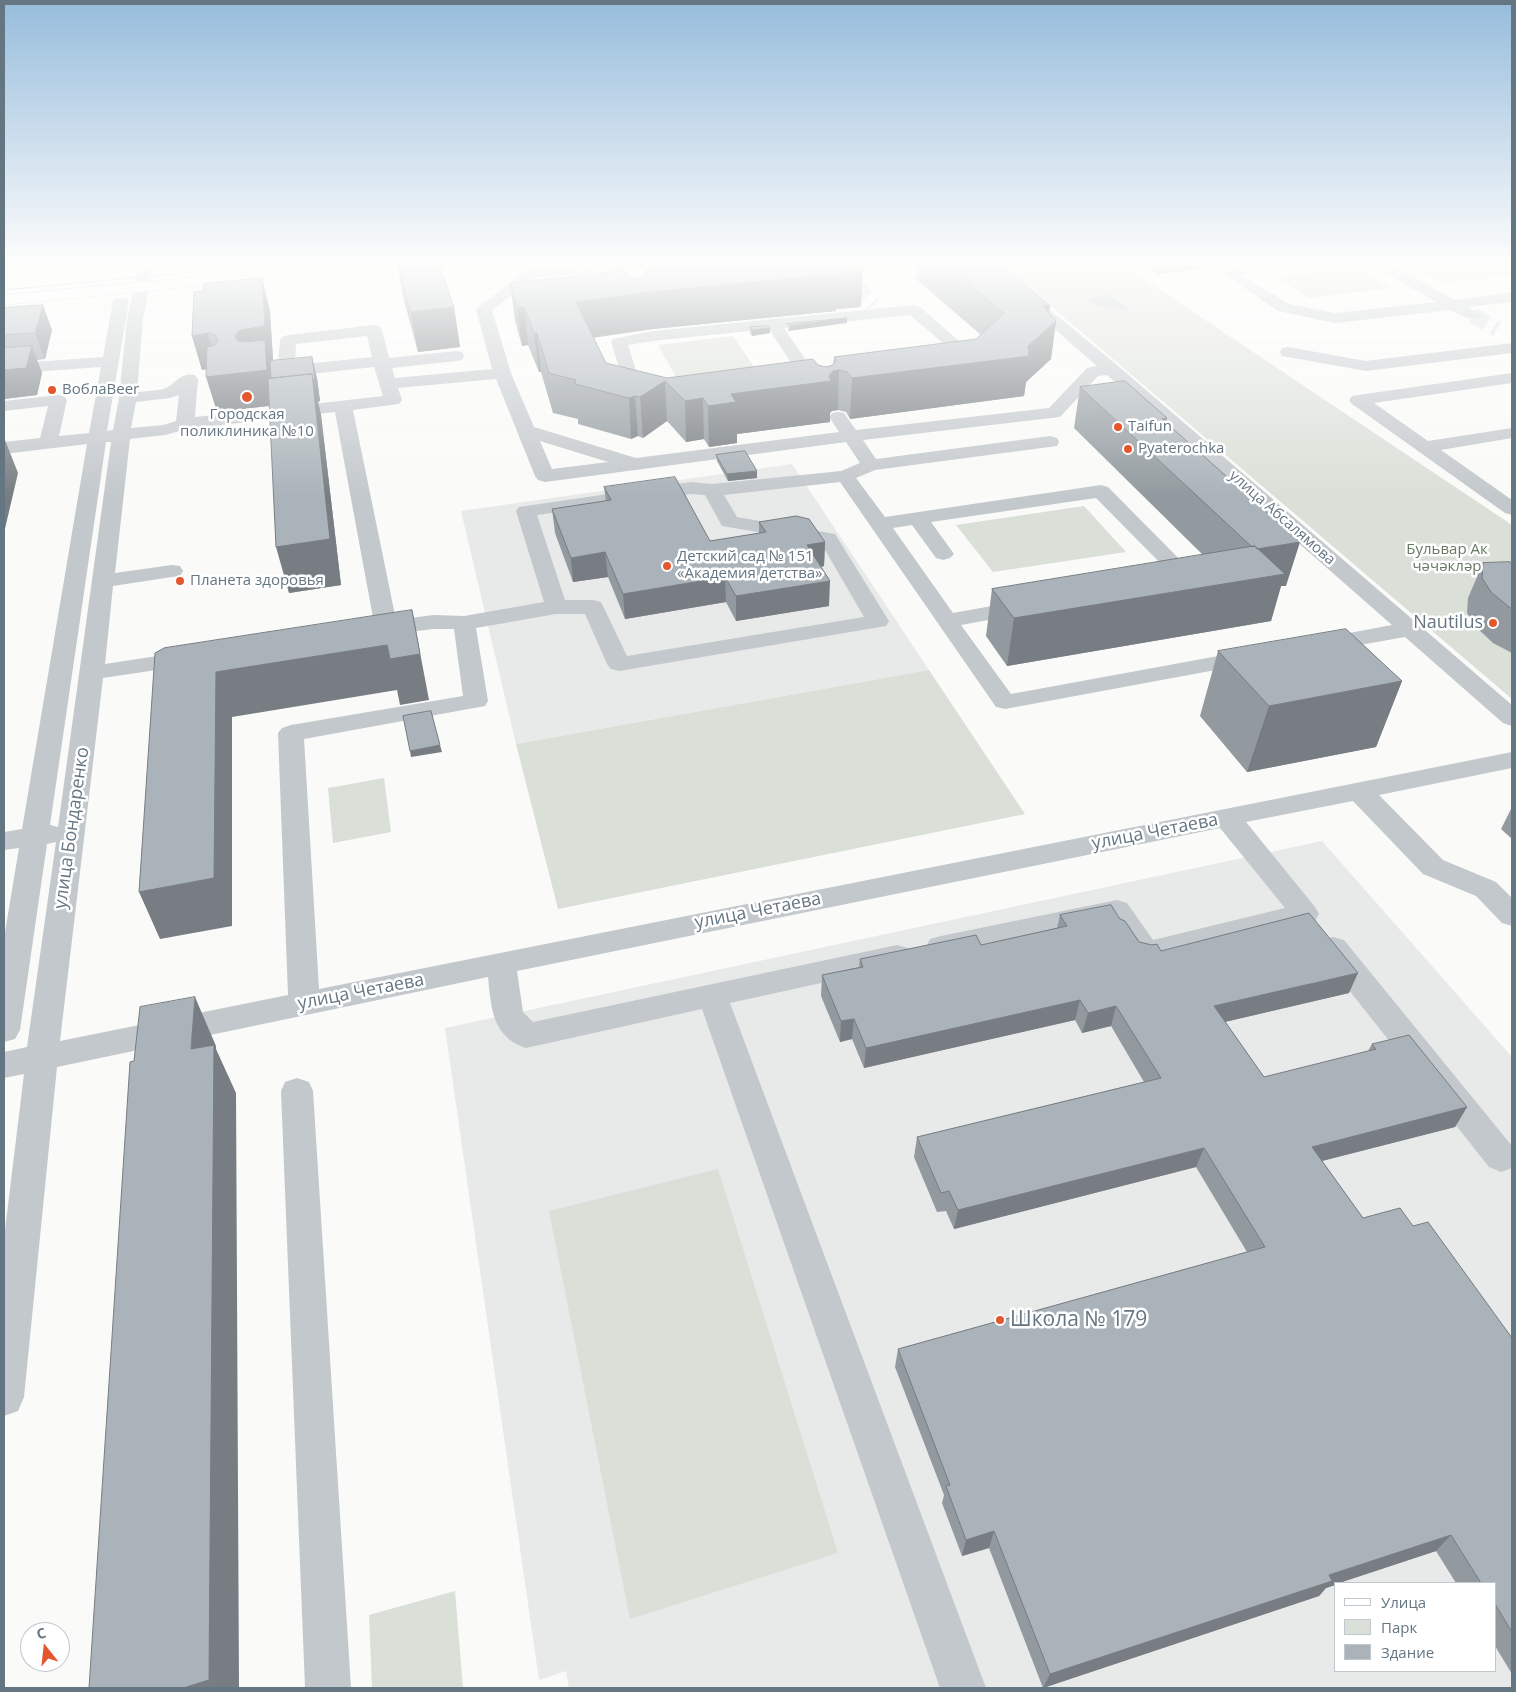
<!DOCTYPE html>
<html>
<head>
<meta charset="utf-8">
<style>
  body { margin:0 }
  #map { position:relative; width:1516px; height:1692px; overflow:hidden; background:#fafaf8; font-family:"Open Sans",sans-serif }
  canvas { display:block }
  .frame { position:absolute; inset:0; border:5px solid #657683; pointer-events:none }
  .legend { position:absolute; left:1334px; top:1582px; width:162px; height:90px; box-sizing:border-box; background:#fff; border:1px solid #c1c8cd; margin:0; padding:6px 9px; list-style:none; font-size:15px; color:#657683 }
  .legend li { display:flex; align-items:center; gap:10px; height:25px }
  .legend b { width:25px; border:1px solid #c1c8cd }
  .north { position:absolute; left:20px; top:1622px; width:50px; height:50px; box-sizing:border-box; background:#fff; border:1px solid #c1c8cd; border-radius:50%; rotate:344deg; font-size:14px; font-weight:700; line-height:20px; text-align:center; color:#657683 }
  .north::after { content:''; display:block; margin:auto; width:18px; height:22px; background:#e4572e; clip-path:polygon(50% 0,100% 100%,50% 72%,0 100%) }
</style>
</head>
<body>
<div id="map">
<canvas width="1516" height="1692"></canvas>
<div class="frame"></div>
<ul class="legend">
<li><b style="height:6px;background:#fff"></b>Улица</li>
<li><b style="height:14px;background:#dadfd7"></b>Парк</li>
<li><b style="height:14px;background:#aab3b9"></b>Здание</li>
</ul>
<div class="north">С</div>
</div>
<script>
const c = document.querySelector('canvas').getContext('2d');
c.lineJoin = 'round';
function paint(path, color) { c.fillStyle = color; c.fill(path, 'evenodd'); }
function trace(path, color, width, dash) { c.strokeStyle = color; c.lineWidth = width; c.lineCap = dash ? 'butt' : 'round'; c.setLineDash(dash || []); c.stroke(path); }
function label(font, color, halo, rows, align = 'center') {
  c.font = font + ' "Open Sans",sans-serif'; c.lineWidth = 5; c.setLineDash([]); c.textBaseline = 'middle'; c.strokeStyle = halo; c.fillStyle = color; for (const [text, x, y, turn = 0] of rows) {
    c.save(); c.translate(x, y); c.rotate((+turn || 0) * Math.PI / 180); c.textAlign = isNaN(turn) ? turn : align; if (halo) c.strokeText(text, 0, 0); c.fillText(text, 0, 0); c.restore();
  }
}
paint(new Path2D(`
  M4 261H81L4 268Z
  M792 464 929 670 516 744 461 511Z
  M1322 841 1512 1057V1688H569L566 1671 539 1680 445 1028ZM1335 1583H1495V1671H1335Z`), '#e8e9e9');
paint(new Path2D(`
  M998 261H1117L1512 525V699Z
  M1424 261H1494L1512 270V275L1439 283 1404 263Z
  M1357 267 1391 288 1309 298 1276 277Z
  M733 336 760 376 681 386 658 345Z
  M1084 506 1126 552 993 572 956 525Z
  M929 670 1025 814 558 909 516 744Z
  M384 778 391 832 333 843 328 788Z
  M718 1169 838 1553 630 1619 549 1211Z
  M455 1591 463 1688H372L369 1615Z`), '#dadfd7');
paint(new Path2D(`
  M1108 294 1131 311 1097 306 1089 302 1091 299Z`), '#bbc7cb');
trace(new Path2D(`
  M855 286 874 305
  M1473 315 1497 329`), '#d5d9db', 16, [16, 8]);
const major = new Path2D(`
  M146 261H196L194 264 189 265 4 282V274Z
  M371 261H420L418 264 413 265 4 305V295Z`);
trace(major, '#b5babe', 1);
paint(new Path2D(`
  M140 261H154L143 319 137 392C146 391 158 391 166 388 177 382 181 372 195 375L198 379 195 417 291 407 296 408 304 405 383 396 374 367 292 376 286 375 278 365 280 340 282 337 288 335 374 325 380 327 382 330 389 358 456 351 462 352 464 356 462 360 456 361 392 368 395 378 492 369 476 309 522 274 497 264 495 261H514L535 268 639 261H686L684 264 679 265 627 271 643 305 641 308H629L613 272 537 277 492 310 511 373 534 427 636 458 839 432 829 417 832 413 838 412 844 413 856 430 1049 408 1087 368 1097 366 976 261H991L1117 365 1512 705V726L1503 723 1405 637 1320 652 1312 650 1308 645 1312 640 1392 625 1107 375 1098 376 1060 417 863 440 876 459 1050 436 1057 438 1059 442 1057 446 875 470 856 478 885 517 1101 485 1108 487 1199 579 1196 584C1187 586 1179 588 1170 586L1167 581 1173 576 1096 498 931 522 954 554 950 558 943 560 936 558 912 525 893 528 953 613 1025 600 1033 602 1036 607 1033 612 961 625 1011 694 1251 650 1259 652 1263 657 1259 662 1005 709 996 707 840 482 724 495 737 517 835 534 889 621 886 626 619 671 611 669 607 664 585 614H556L476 628 488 701 485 706 304 739 319 989 1512 752V768L1379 795 1443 860 1496 882 1512 898V926L1502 923 1476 896 1423 874 1353 801 1246 822 1315 907 1319 914 1315 921 1146 964 1135 961 1110 922 941 958 930 955 926 947 930 939 941 936 1117 900 1127 903 1153 940 1285 908 1220 828 517 971 523 1012 533 1022 897 945 908 948 912 956 908 964 730 1003 986 1688H940L702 1009 526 1048C492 1037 491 1007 488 977L57 1067 24 1397 18 1411 4 1416V1238L24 1074 4 1078V1052L27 1047 56 842 47 844 20 1030 15 1039 4 1042V938L19 848 4 850V832L22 829 87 444 4 454V442L40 438 48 406 4 411V401L58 395 64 396 67 400 59 436 89 433 101 367 4 374V364L103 357 113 301 116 298H126L129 301 107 431 113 430 119 398 127 319ZM367 336 372 357 296 365 295 364 296 344ZM496 379 535 476 538 480 545 482 846 442 860 463 841 471 712 484 691 482 519 507 516 511 544 602 464 616 433 615 396 620 353 410 399 404 402 400 398 388ZM179 395 176 421 163 425 131 428 136 402 170 398ZM335 412 374 623 370 624 367 629 370 634 378 636 433 629H454L463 696 291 725 282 728 278 733 288 995 60 1041 103 678 190 665 198 663 202 658 198 653 190 651 105 664 113 586 172 577 180 576 183 571 180 566 172 565 115 573 130 439 165 435 187 429 291 417C304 414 320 414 335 412ZM540 441 608 462 552 469ZM106 442H111L58 827 50 825ZM691 494 705 495 722 526 821 543 864 617 627 656 601 602 593 600H565L537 515Z
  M845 261H891L889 264 884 265 849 268 844 267 842 264Z
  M1241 261H1258L1263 263 1289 261H1335L1333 264 1328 265 1242 275 1289 304 1335 313 1436 302 1370 264 1368 261H1385L1455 300 1512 292V302L1469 307 1481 315 1479 318H1467L1450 310 1335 323 1278 311 1221 272 1223 269 1245 265Z
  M914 305 920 307 968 349 965 361 953 375 827 391 825 396 819 397 811 394 673 411 630 403 611 342 613 339 653 331ZM910 315 951 350 949 359 942 367 821 382 784 328ZM769 329 805 384 673 401 644 395 628 345 653 341Z
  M1512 343V353L1366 371 1288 357 1282 356 1280 352 1282 348 1288 347 1366 361Z
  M1512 373V383L1374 403 1428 441 1512 428V438L1441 450 1512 500V515L1505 513 1352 404 1349 400 1352 396 1358 395Z
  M1333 937 1344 940 1512 1146V1168L1501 1172 1489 1167 1322 956 1318 948 1322 940Z
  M297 1078 309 1082 313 1091 351 1688H305L281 1091 285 1082Z`), '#c3c8cc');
paint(major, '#fff');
trace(new Path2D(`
  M4 290 311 261`), '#a2aab0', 1);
paint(new Path2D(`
  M397 261 454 307 460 347 418 352 403 297Z
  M918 261H996L1050 306 1049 312 1056 321 1051 359 1026 382 1024 396 850 419 846 412 838 410 832 411 830 413V422L737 434V443L709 447 704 439 686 442 667 421 643 438 638 436 631 439 578 424V419L553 413 541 372H539L528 345 522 346 515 321 510 283 642 278 644 276V269L662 267 661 264 861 307 836 309V311L653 329 593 338 606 363 667 378 818 365 826 367 833 365 834 357 976 339 981 335 916 279Z
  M1139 261H1239L1238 264 1158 274Z
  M262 278 270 311 273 360H271V361L317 378 320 401 318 402 321 415 341 585 289 593 269 406 217 412 207 369 202 370 192 336 203 291Z
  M4 308 52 330 45 359 37 360 42 373 37 395 4 399Z
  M750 327 770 333 752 336 750 333Z
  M1080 387 1166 423 1286 586H1281L1271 621 1007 666 986 636 992 589 1203 555 1074 428Z
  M716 455 757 478 728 481 717 461Z
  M604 487 710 541 759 533V522L825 542 824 566 821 567 829 606 736 621 726 602 625 619 608 577 573 582 555 533 552 509 606 501Z
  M1483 563 1512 565V653L1493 643 1476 627 1467 613 1468 598Z
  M1218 651 1402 681 1376 747 1247 772 1200 716Z
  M1512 807V839L1501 829Z
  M1060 915 1120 919 1139 942 1161 951 1349 993 1225 1022 1264 1077 1368 1051 1372 1044 1467 1107 1455 1127 1322 1161 1363 1218 1413 1226 1512 1338V1674L1495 1646V1583H1456L1436 1551 1339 1583H1335V1585L1326 1588 1319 1596 1043 1688 989 1548 962 1556 942 1503 944 1495 895 1367 898 1349 1247 1252 1196 1167 954 1229 946 1211 937 1212 914 1157 917 1137 1144 1082 1111 1026 1082 1033 1075 1020 864 1068 852 1039 840 1042 821 996 822 975 859 967 860 959 981 945 1057 928Z`), '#929a9f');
paint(new Path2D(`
  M1161 261H1239L1238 264 1158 274Z
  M863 270 861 307 836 309V311L653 329 579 339 576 302 651 292Z
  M262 278 270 311 273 360H271L274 374 276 405 217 412 206 377 249 364 235 336Z
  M43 305 52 330 45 359 35 333Z
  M1043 306H1050L1046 330 1056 321 1051 359 1026 382 1024 396 850 419 852 378 1028 346Z
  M454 307 460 347 418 352 411 312Z
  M524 307 528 345 522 346 517 308Z
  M847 318V323L788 331 789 326Z
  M770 328V333L752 336V330Z
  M208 333 217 367 202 370 192 336Z
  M534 333H537L541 372H539Z
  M32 346 42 373 37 395 4 399V370Z
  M312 357 317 378 320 401 318 402 321 415 341 585 289 593 276 547 296 406Z
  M839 370 838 410 832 411 830 413V422L737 434V443L709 447 708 406 731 394 829 376 833 371Z
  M665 381 667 421 643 438 640 397Z
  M635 396 638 436 631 439 629 398Z
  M703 398 704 439 686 442 685 401Z
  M1167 418 1158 459 1162 419Z
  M5 440 18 473 4 533V444Z
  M757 471V478L728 481 727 474Z
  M825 542 824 566 806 569 807 545Z
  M1300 542 1286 586H1281L1271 621 1007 666 1014 618 1254 549Z
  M605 552 608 577 573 582 571 558Z
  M725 577 726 602 625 619 623 594Z
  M830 581 829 606 736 621V596Z
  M412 610 429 700 400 705 397 690 232 717V926L160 939 139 892 216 672Z
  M1402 681 1376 747 1247 772 1269 706Z
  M440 745 442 752 411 757 410 751Z
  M1358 973 1349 993 1207 1026 1214 1006Z
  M195 997 216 1046V1049L236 1093 239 1688H183L191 1049Z
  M1080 1000 1075 1020 864 1068 866 1048Z
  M1116 1006 1111 1026 1082 1033 1088 1013Z
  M854 1019 852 1039 840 1042 841 1021Z
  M1467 1107 1455 1127 1302 1166 1312 1147Z
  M1204 1148 1196 1167 954 1229 958 1210Z
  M994 1531 989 1548 962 1556 966 1540Z
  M1451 1535 1436 1551 1339 1583H1335V1585L1326 1588 1319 1596 1043 1688 1050 1674 1329 1575Z`), '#777d82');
const building = new Path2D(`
  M397 261H438L454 307 411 312Z
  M697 261H852L863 270 836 273 838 274 651 292 576 302 606 363 667 378 813 359 818 365 826 367 833 365 836 360 834 357 976 339 1004 313 940 261H996L1050 306H1043L1056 321 1028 346 1029 356 852 378 847 372 839 370 833 371 829 376 831 381 731 394 736 402 708 406 703 398 685 401 665 381 640 397 635 396 629 398 575 384 576 380 549 373 537 333H534L524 307 517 308 510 283 624 271 630 278H642L646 274 644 269 663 267 661 264Z
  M262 278 265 326 240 330 235 336 238 341 246 342 265 340 267 370 206 377 207 347 215 345 218 340 215 335 208 333 192 336 194 292 203 291V284Z
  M43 305 35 333 4 335V308Z
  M847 318 789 326 787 324Z
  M768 326 770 328 752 330 750 327Z
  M32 346 26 368 4 370V348Z
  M312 357 315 380H313L312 374 271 378 270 361Z
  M312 374 330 539 276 547 268 379Z
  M1125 381 1167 418 1162 419 1300 542 1257 549 1255 546 1252 547 1080 387Z
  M745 451 757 471 727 474 716 455Z
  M675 477 710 541 766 532 759 522 796 516 809 519 825 542 807 545 830 581 736 596 725 577 623 594 605 552 571 558 552 509 611 500 604 487Z
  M1255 546 1285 574 1014 618 992 589Z
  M1510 562 1512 565V609L1509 607 1491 592 1482 578 1483 563Z
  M412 610 420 654 390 659 387 645 216 672 214 878 139 892 155 653 164 648Z
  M1346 629 1402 681 1269 706 1218 651Z
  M431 711 440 745 410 751 403 716Z
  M1111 905 1120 919 1125 921 1139 942 1152 945 1157 944 1161 951 1309 913 1358 973 1214 1006 1264 1077 1376 1049 1372 1044 1409 1035 1467 1107 1312 1147 1363 1218 1400 1208 1413 1226 1428 1222 1512 1338V1632L1495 1604V1583H1481L1451 1535 1329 1575 1332 1581 1050 1674 994 1531 966 1540 946 1486 950 1485 898 1349 1265 1247 1204 1148 958 1210 949 1191 941 1193 917 1137 1161 1078 1116 1006 1088 1013 1080 1000 866 1048 854 1019 841 1021 822 975 863 967 860 959 976 935 981 945 1067 926 1060 915Z
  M195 997 191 1049 214 1045 209 1680 183 1688H89L130 1062 134 1061 140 1007Z`);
paint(building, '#aab3b9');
trace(building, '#777d82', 1);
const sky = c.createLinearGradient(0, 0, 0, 497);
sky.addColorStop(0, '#96bcdc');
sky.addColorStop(0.53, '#fdfdfc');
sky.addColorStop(1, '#fdfdfc00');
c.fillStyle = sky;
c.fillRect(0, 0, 1516, 497);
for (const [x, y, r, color] of [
  [52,390,5,"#e4572e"],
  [247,397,6,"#e4572e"],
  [1118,427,5,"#e4572e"],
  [1128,449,5,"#e4572e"],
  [667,566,5,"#e4572e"],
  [180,581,5,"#e4572e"],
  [1493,623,5,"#e4572e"],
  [1000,1320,5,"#e4572e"]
]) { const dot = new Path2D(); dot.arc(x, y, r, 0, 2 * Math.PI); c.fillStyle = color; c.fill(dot); trace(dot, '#fff', 2); }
label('15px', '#657683', '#fff', [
  ["ВоблаBeer",62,390],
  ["Городская",247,415,"center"],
  ["поликлиника №10",247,432,"center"],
  ["Taifun",1128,427],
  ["Pyaterochka",1138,449],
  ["Детский сад № 151",677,557],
  ["«Академия детства»",677,574],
  ["Планета здоровья",190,581]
], 'left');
label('15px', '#657683', '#fff', [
  ["улица Абсалямова",1282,518,41]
]);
label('15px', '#687a64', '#fff', [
  ["Бульвар Ак",1447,550],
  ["чәчәкләр",1447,567]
]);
label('18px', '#657683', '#fff', [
  ["Nautilus",1483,623]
], 'right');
label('18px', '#657683', '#fff', [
  ["улица Бондаренко",72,828,-82],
  ["улица Четаева",1155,832,-11],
  ["улица Четаева",758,911,-11],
  ["улица Четаева",361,992,-11]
]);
label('21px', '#657683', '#fff', [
  ["Школа № 179",1010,1320]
], 'left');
</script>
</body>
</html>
